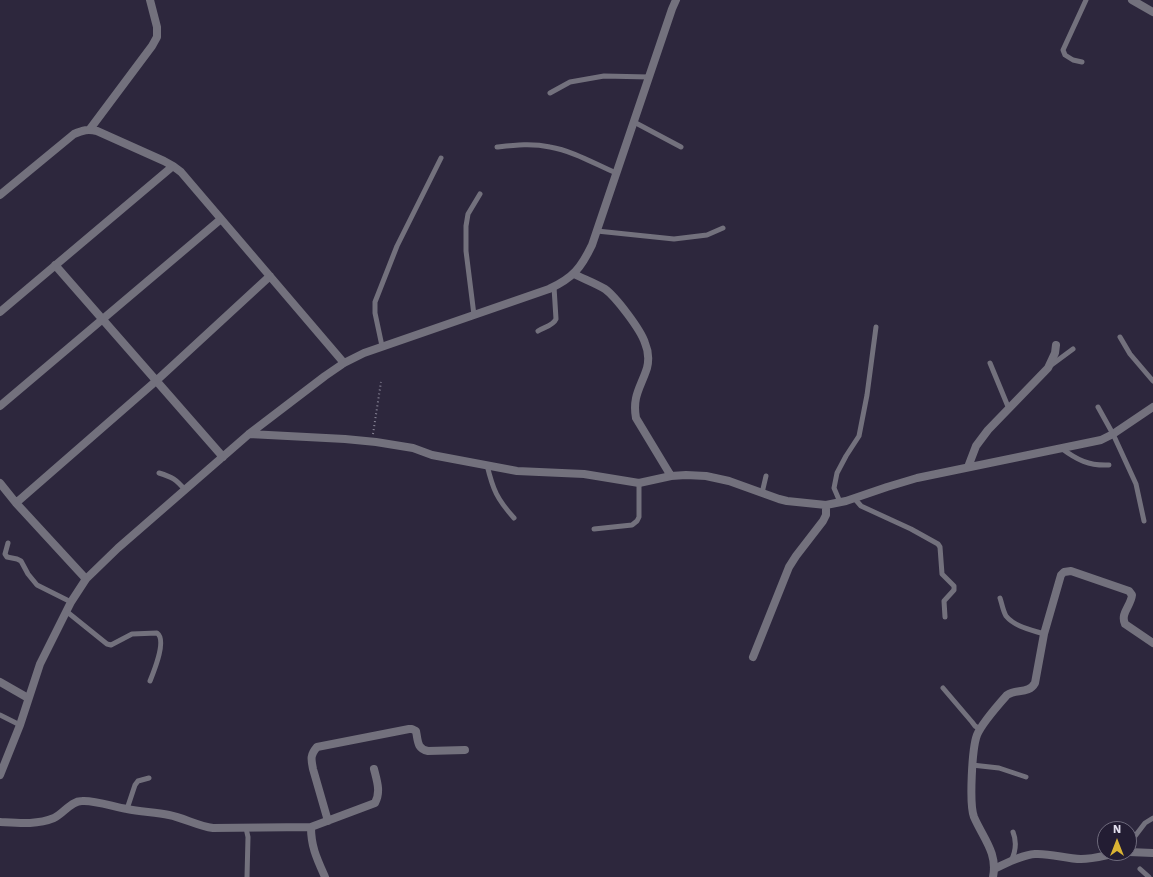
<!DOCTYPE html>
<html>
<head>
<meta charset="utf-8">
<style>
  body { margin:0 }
  #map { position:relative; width:1153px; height:877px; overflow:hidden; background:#2d273d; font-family:"Work Sans",sans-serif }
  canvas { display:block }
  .north { position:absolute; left:1097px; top:821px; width:40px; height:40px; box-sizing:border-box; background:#231d33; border:1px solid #6f6b7d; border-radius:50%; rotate:0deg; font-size:11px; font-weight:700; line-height:16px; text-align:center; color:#e2dfed }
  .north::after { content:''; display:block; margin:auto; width:14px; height:18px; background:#dab333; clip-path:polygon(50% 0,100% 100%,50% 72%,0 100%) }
</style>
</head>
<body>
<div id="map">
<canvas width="1153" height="877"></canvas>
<div class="north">N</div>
</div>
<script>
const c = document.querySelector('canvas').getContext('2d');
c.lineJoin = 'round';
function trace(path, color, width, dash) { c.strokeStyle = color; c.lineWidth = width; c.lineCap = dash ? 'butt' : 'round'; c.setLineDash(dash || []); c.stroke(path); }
trace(new Path2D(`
  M373 434 381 382`), '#8b8799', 2, [1, 3]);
trace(new Path2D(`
  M1082 62 1073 60 1065 55 1063 50 1086 0
  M550 93 570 82 604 76 649 77
  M634 122 681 147
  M497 147C515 145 532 143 550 147 573 151 595 164 616 173
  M597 231 674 239 707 235 723 228
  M474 315 466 251V226L468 214 480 194
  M538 331C544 327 553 326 556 319L554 287
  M1120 337 1130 354 1153 381
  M382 346 375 313V302L397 246 441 158
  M990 363 1009 409
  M1050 366 1073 349
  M1098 407 1113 434 1136 484 1144 521
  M1061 448C1077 460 1089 466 1109 465
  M487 465C493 490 497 499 514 518
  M159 473C172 477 176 479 185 490
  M762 493 766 476
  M855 499 861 506 911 529 938 544 940 547 942 574 954 586V590L944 601 945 617
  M840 502 834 488 837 473 846 456 859 436 867 395 876 327
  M594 529 632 525 637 521 639 517V483
  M8 543 5 554 7 557 17 559 21 561 28 574 37 585 71 602
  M1000 598C1002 604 1003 611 1006 616 1015 627 1032 630 1044 634
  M66 611 107 644 111 645 132 634 157 633C167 640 154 671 150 681
  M943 688 972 722 975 726 980 729
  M0 715 20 725
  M972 765 999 768 1026 777
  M127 809 135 785 138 781 149 778
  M246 828 248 837 247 877
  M1129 844 1145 823 1153 818
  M1011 861C1016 851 1017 842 1013 832
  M1140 869 1149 877`), '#73717d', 5);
trace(new Path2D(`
  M1132 0 1153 12
  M90 129 152 46 157 37V27L150 0
  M0 195 74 134C83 130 88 129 97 131L164 161 173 166 181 172 344 363
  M55 265 223 457
  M574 274C584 279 595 283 605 289 616 297 641 330 645 343 648 350 649 360 647 368 641 387 632 396 636 418L671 476
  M0 312 173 166
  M0 406 221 219
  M249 434 345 439 376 442 413 448 432 455 517 471 584 474 639 483 671 476 686 475 706 476 729 481 779 499 787 501 826 505 846 501 887 487 917 478 1101 440 1113 434 1153 407
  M968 467 976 446 988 430 1048 368 1055 353 1056 345
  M0 483 16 503 86 579
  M16 503 156 381 270 276
  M753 657 789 567 796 556 823 521 826 515V505
  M0 682 28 698
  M0 775 20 725 40 664 71 602 86 579 118 548 249 434 325 376 344 363 364 353 549 289C573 278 581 268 592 245L672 9 676 0
  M328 821 313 769C311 759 310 755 317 747L409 729H412L416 731C418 741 417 749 428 751L465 750
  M0 822C18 823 37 825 54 818 64 813 71 801 82 801 95 800 114 807 127 809 141 812 155 812 169 815 184 818 198 826 213 828L311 827 375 803C381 792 377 781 374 769
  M311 827C311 847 317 859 325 877
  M1129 852 1153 853
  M994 869C1007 863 1021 855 1035 854 1051 853 1066 859 1081 859 1094 859 1106 855 1118 853
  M993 877C998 853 983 838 974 817 969 804 972 748 977 735 981 725 999 704 1007 695 1016 689 1029 694 1035 683L1044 634 1061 575 1064 572 1071 571 1129 591 1132 595C1131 606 1120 613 1125 624L1153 643`), '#73717d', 8);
</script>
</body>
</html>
